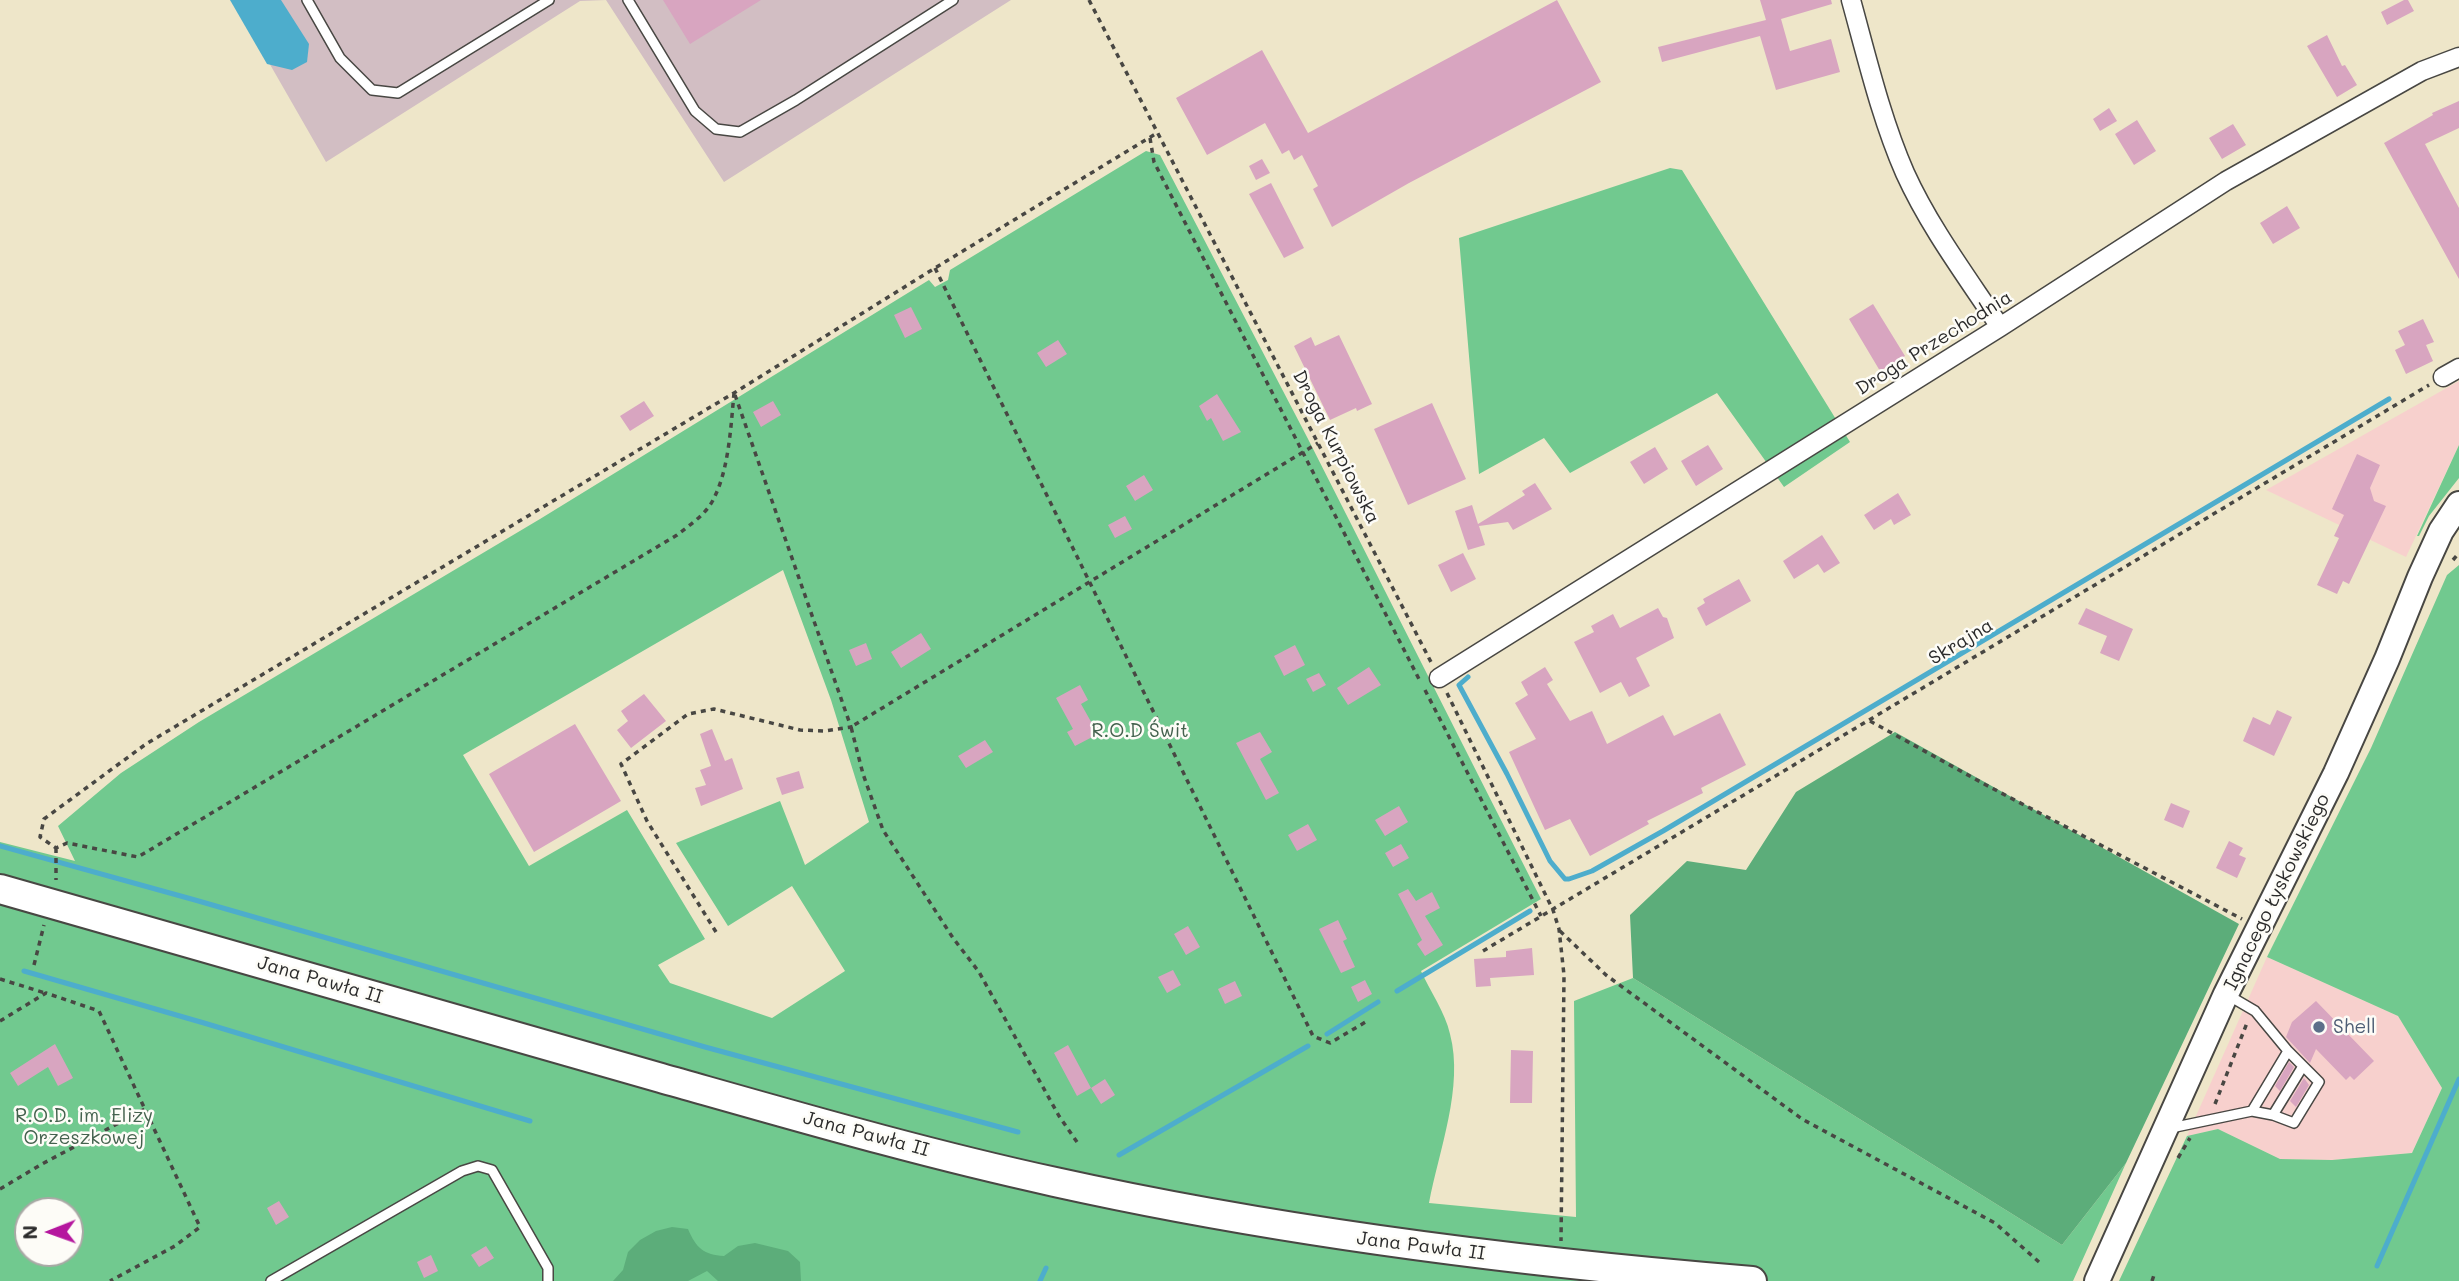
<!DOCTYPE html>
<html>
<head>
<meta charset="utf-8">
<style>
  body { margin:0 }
  #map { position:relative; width:2459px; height:1281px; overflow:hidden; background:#eee6c9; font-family:Mali,sans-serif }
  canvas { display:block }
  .north { position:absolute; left:14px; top:1197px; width:70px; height:70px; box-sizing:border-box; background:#fdfcf7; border:2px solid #a9a8a5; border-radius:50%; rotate:269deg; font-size:19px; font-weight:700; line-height:28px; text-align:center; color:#2b2b2b }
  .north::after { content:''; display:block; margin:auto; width:24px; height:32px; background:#b5179e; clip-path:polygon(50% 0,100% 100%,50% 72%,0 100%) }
</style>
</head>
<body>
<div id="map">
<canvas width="2459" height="1281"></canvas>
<div class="north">N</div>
</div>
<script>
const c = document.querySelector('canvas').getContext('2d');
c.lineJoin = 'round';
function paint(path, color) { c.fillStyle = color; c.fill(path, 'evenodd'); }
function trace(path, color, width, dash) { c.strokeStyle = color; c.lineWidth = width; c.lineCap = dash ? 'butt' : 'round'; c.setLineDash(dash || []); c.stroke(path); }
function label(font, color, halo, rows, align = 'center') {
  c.font = font + ' Mali,sans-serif'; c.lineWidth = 5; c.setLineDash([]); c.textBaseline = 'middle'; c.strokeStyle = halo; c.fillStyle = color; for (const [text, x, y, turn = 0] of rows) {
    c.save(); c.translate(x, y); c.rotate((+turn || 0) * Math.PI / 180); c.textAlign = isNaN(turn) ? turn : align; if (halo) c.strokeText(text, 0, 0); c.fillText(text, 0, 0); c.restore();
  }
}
paint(new Path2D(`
  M2459 381V445L2406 557 2266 490Z
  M2267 957 2398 1016 2442 1088 2412 1153 2332 1160 2280 1159 2218 1129 2187 1136Z`), '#f7d0cd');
paint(new Path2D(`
  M233 0H1011L724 182 606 0 580 1 326 162Z`), '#d2bec3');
paint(new Path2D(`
  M1146 151 1160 155 1307 437 1541 899 1421 971C1430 991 1445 1012 1450 1034 1464 1087 1439 1150 1429 1203L1576 1217 1574 1001 1633 978 2062 1245 2126 1163 2073 1281H0V842L75 861 58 826 121 773 199 722 540 519 929 280 935 287 948 280 950 270ZM783 570 831 700 869 822 805 865 780 801 676 843 728 926 792 886 845 971 772 1018 670 983 658 965 705 939 627 810 529 866 463 755ZM28 1211H70V1253H28Z
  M1670 168 1682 170 1850 442 1784 487 1717 393 1570 473 1544 438 1479 474 1459 238Z
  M2459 445V478L2429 516 2419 536H2417Z
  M2459 565V1281H2119L2187 1136 2218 1129 2280 1159 2332 1160 2412 1153 2442 1088 2398 1016 2267 957 2371 748 2447 575Z`), '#71c98f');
paint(new Path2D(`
  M1895 732 2239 924 2126 1163 2062 1245 1633 978 1630 915 1687 861 1746 870 1796 792Z
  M672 1227 688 1229C696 1248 704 1255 724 1256L738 1246 755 1243 788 1251 800 1262 801 1281H718L707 1271 688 1281H613L623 1270 628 1252 640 1240 656 1231Z`), '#5cad7a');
paint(new Path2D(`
  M230 0H281L309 44 307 62 292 70 267 64Z`), '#4dadcc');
trace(new Path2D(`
  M1468 677 1459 685 1507 774 1550 861 1565 879H1569L1592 871 1663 831 2389 399
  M0 846 195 900 705 1047 1018 1132
  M24 971 204 1023 530 1121
  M1397 991 1530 911
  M1327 1034 1378 1002
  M1119 1155 1308 1046
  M2377 1266 2459 1079
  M1040 1281 1046 1268`), '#4dadcc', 5);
paint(new Path2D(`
  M663 0H761L690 44Z
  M1557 0 1601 82 1409 183 1332 227 1313 189 1318 186 1302 155 1294 160 1289 150 1282 154 1265 123 1207 155 1176 98 1262 50 1308 133Z
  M1760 0H1831L1832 4 1781 19 1790 51 1831 39 1840 72 1776 90 1760 36 1662 62 1658 47 1766 20Z
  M2404 0H2408L2414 11 2387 25 2381 12Z
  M2327 35 2342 66 2345 65 2357 85 2337 97 2307 46Z
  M2459 101V128L2425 144 2459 208V279L2384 143 2433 115 2432 113Z
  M2109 108 2117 121 2100 131 2093 119Z
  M2137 120 2156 151 2134 165 2115 134Z
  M2233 124 2246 145 2222 159 2209 138Z
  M1262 159 1270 173 1256 180 1249 166Z
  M1271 183 1304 248 1284 258 1249 194Z
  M2287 206 2300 228 2273 244 2260 223Z
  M1873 304 1905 356 1880 371 1849 319Z
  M911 307 922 329 905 338 894 315Z
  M2423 319 2434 342 2426 345 2433 361 2406 374 2395 350 2405 345 2398 331Z
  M1339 335 1372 404 1357 411 1356 408 1330 420 1294 346 1311 337 1315 346Z
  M1058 340 1067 354 1046 367 1037 353Z
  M1217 394 1241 432 1223 441 1211 418 1207 421 1199 406Z
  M644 401 654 416 630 431 620 416Z
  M773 401 781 415 761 427 753 412Z
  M1432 403 1466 479 1408 505 1374 429Z
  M1708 445 1723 469 1696 486 1681 461Z
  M1655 447 1668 469 1644 484 1630 462Z
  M2357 454 2380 465 2370 488 2374 501 2386 506 2349 584 2343 581 2337 594 2317 585 2339 538 2334 536 2344 515 2332 509Z
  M1144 475 1153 490 1135 501 1126 486Z
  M1535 483 1552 509 1513 530 1508 522 1479 526 1485 545 1468 550 1455 511 1472 505 1478 524 1525 495 1522 491Z
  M1898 493 1911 515 1894 525 1891 519 1874 530 1864 515Z
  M1125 516 1132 529 1115 538 1108 525Z
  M1822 535 1840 563 1824 573 1818 564 1794 579 1783 561Z
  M1463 553 1476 579 1451 592 1438 565Z
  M1739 579 1751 601 1706 626 1697 608 1705 603 1703 599Z
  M1658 608 1663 617 1667 618 1674 638 1636 658 1650 686 1629 697 1621 682 1600 693 1574 642 1594 632 1591 626 1613 614 1620 628Z
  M2086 608 2133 629 2119 661 2100 653 2107 636 2078 624Z
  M921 633 931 649 901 668 891 652Z
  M866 643 872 659 856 666 849 650Z
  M1295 645 1305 665 1284 676 1274 656Z
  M1369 667 1381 685 1348 705 1337 688Z
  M1545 667 1553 680 1547 684 1570 721 1592 711 1607 744 1663 715 1674 736 1720 713 1746 765 1701 788 1703 793 1647 821 1649 824 1590 856 1570 819 1545 830 1509 752 1536 739 1515 703 1528 695 1521 682Z
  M1319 673 1326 685 1313 692 1306 679Z
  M1080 685 1088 700 1081 704 1098 734 1075 746 1067 732 1073 729 1056 698Z
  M644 694 666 721 631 748 617 730 628 721 621 711Z
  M2277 710 2292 717 2274 756 2243 741 2253 717 2270 725Z
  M575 724 621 801 534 852 489 774Z
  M712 729 725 761 732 758 743 789 701 806 695 788 706 785 700 770 711 766 700 734Z
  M1260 732 1272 752 1260 759 1279 793 1266 800 1236 743Z
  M985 740 993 752 966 768 958 756Z
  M799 771 804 788 782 795 776 778Z
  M2171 803 2190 811 2183 828 2164 820Z
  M1399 806 1408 822 1385 836 1375 820Z
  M1308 824 1317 840 1297 851 1288 835Z
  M2229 841 2243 848 2239 855 2246 858 2237 878 2216 868Z
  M1401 844 1409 858 1393 867 1385 853Z
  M1408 889 1416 901 1432 892 1440 908 1425 916 1443 945 1425 956 1417 944 1422 940 1398 894Z
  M1338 920 1347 939 1343 941 1355 967 1341 973 1319 929Z
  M1188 926 1200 947 1186 955 1174 934Z
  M1532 948 1534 975 1490 978 1491 986 1476 987 1474 959 1506 957V951Z
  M1173 970 1181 985 1167 993 1158 977Z
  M1365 980 1372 994 1358 1002 1351 987Z
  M1235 981 1242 996 1225 1004 1218 989Z
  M2316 1001 2374 1061 2354 1080 2350 1076 2346 1080 2316 1049 2310 1063 2286 1037 2292 1022Z
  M55 1044 73 1078 58 1086 48 1067 18 1086 10 1073Z
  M1068 1045 1091 1088 1077 1096 1054 1053Z
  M1511 1050 1533 1051 1532 1103H1510Z
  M2289 1062 2294 1067 2280 1091 2275 1086Z
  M2304 1078 2309 1085 2296 1107 2290 1101Z
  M1105 1079 1115 1095 1101 1104 1091 1088Z
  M279 1201 289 1217 276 1225 267 1208Z
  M486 1246 494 1258 479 1267 471 1255Z
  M431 1255 438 1271 424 1278 417 1262Z`), '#d8a5c0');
const lane = new Path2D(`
  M307 0 340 58 372 90 398 93 549 0
  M628 0 695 111 716 129 740 132 796 100 953 0
  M2252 1111 2273 1115 2303 1066 2288 1051
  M2273 1115 2294 1123 2319 1082 2303 1066
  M2171 1128 2252 1111 2288 1051 2255 1011 2226 994
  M271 1281 462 1171 478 1166 492 1170 548 1268V1281`);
const street = new Path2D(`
  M1851 0C1867 58 1881 118 1905 173 1930 228 1967 277 2000 327
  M2443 377 2459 368
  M1439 678 2000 327 2226 181 2422 71 2459 57`);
const secondary = new Path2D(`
  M2097 1281 2226 994 2336 773 2387 659 2420 577 2441 531 2459 504`);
const primary = new Path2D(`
  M0 889C221 951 440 1016 661 1078 792 1115 922 1153 1055 1182 1285 1233 1518 1262 1752 1281`);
trace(lane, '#484743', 12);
trace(street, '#484743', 21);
trace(secondary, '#484743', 28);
trace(primary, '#484743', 32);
trace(new Path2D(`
  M1089 0 1432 664
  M1150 138 1154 162 1421 683
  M935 268 1313 1036 1330 1043 1369 1020
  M734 393C731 425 729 467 715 496 708 513 691 524 677 535L138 857 67 843 56 848 40 837 44 819 146 744 734 393 935 268 1157 133
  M2453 560 2459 553
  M1425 690 1541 916
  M1447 693 1553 910 1559 929 1564 975 1561 1241
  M1870 721 1986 785 2242 919
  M56 848V880
  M1560 931 1606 975 1802 1119 1995 1223 2039 1262
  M716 932 647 821 621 764 688 714 714 709 800 730 824 731 851 727 735 395
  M1483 951 2429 385
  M34 965 44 925
  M0 979 45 993
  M0 1021 46 993 99 1011 200 1227 175 1246 110 1281
  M2215 1104 2247 1023
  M1077 1142 1059 1116 979 972 953 938 883 830 863 774 851 727 1318 443
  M2178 1158 2190 1138
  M0 1189 42 1164 145 1109
  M2152 1281 2155 1272`), '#484743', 3.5, [5, 5]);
trace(lane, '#fff', 9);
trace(street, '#fff', 18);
trace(secondary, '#fff', 24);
trace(primary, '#fff', 28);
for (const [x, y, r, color] of [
  [2319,1027,7,"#5c6f8a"]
]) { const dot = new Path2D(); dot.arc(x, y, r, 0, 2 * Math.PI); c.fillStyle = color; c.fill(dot); trace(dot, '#fdfcf7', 2.5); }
label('19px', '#2b2b2b', '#fdfcf7', [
  ["Droga Przechodnia",1934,343,-32],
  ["Droga Kurpiowska",1336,447,63],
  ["Skrajna",1961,642,-31],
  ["Ignacego Łyskowskiego",2277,892,-64],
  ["Jana Pawła II",320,980,16],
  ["Jana Pawła II",866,1134,15],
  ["Jana Pawła II",1421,1246,7]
]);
label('19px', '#44624e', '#fdfcf7', [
  ["R.O.D Świt",1140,731],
  ["R.O.D. im. Elizy",84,1116],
  ["Orzeszkowej",84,1138]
]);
label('19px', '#4e5e75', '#fdfcf7', [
  ["Shell",2333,1027]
], 'left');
</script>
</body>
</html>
